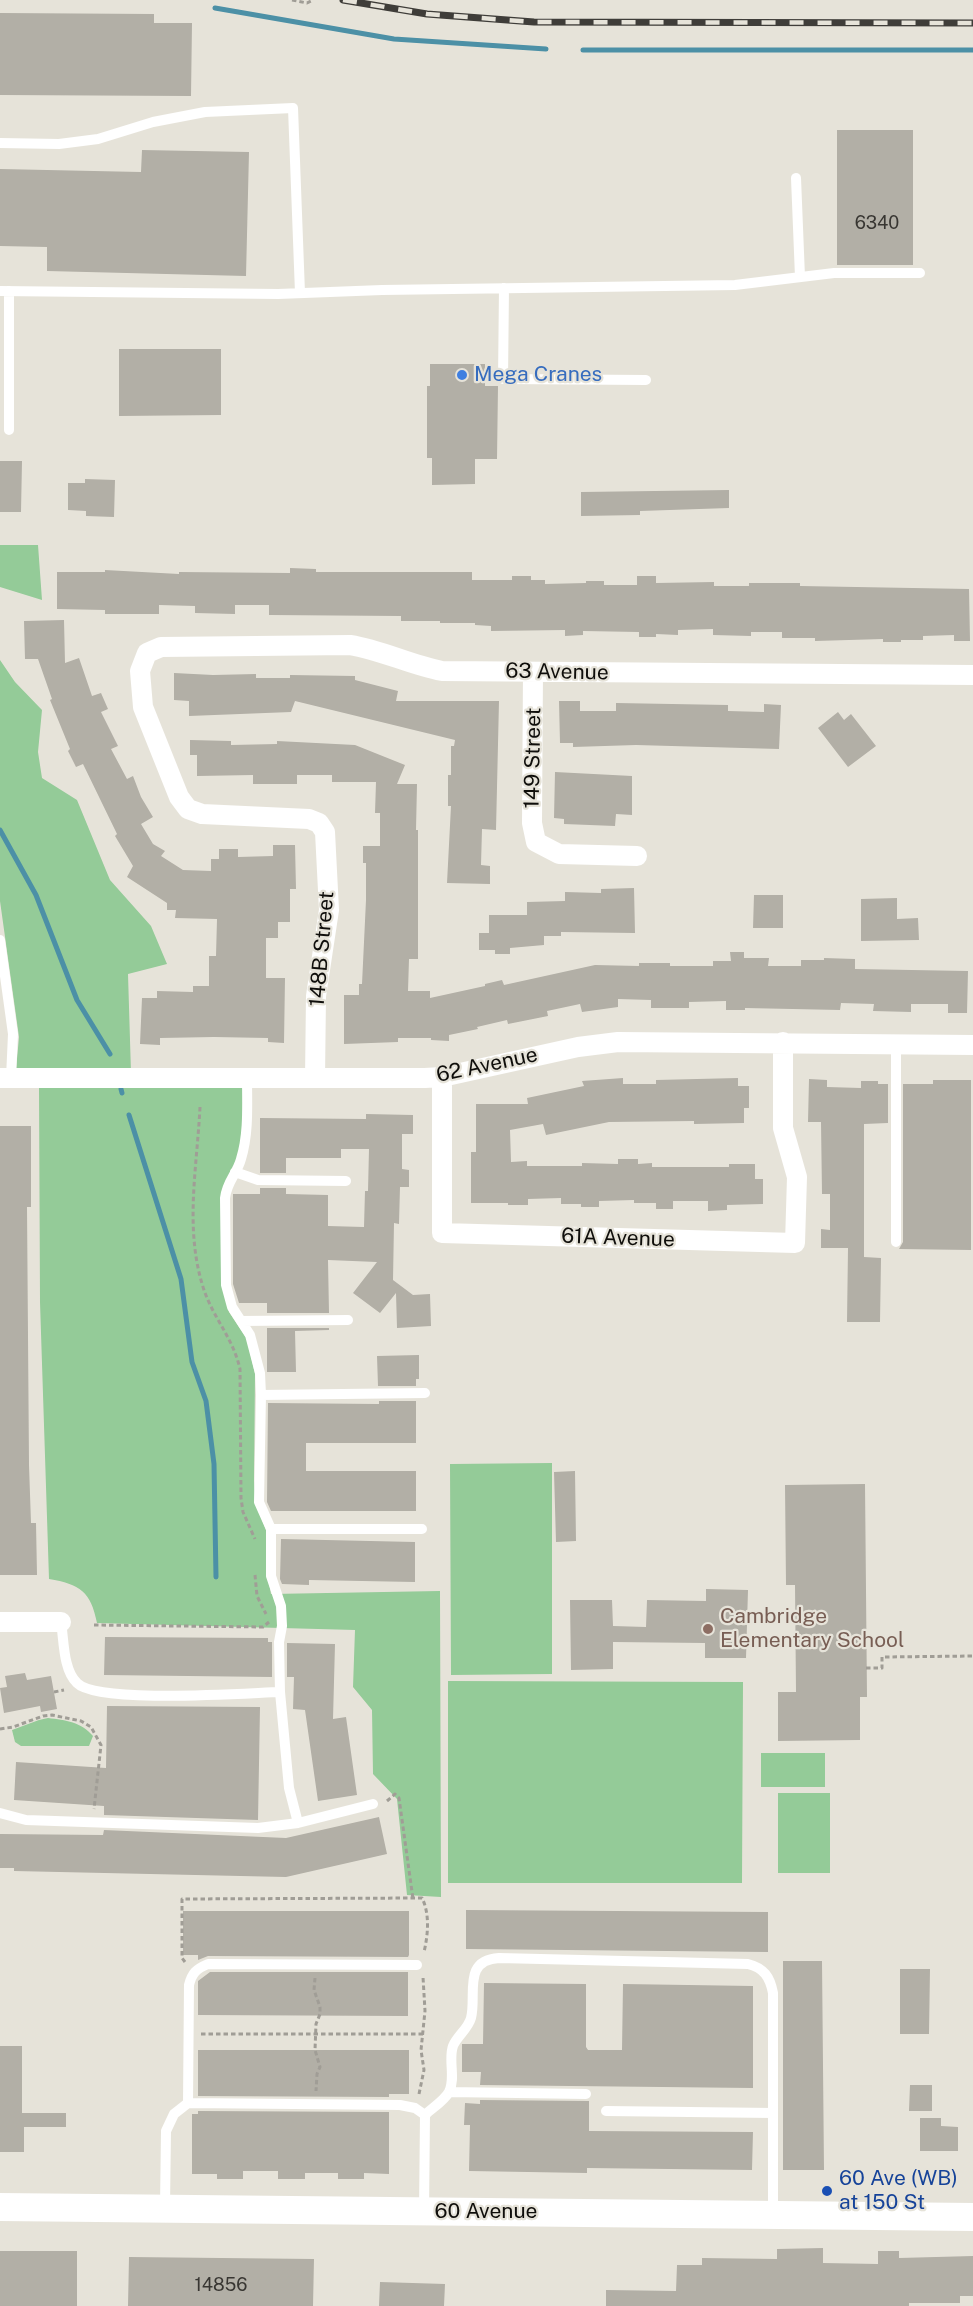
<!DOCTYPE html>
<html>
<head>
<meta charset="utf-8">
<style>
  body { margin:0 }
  canvas { display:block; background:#e6e3d9 }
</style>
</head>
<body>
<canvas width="973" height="2306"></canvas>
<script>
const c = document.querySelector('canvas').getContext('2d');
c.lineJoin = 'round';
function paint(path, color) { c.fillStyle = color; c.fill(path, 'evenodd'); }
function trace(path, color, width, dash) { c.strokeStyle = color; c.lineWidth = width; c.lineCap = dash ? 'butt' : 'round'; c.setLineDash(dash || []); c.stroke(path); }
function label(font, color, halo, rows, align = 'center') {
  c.font = font + ' "Public Sans",sans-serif'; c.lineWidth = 4.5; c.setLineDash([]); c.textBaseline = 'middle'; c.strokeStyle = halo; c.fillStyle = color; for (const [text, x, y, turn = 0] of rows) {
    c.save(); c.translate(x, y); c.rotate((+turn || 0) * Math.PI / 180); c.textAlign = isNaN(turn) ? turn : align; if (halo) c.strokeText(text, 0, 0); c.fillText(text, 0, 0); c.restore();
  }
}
paint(new Path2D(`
  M0 545H38L42 600 0 587Z
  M0 660 15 682 42 710 38 752 42 778 77 800 110 880 151 926 167 964 128 974 131 1073 243 1082C243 1105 245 1140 236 1161 230 1177 223 1180 221 1199L223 1285 229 1312 247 1339 255 1374 254 1481 256 1504 266 1530 268 1576 271 1594 440 1591 441 1897 407 1895 397 1799 373 1774 372 1710 353 1687 355 1630 97 1623C91 1592 80 1584 49 1579L40 1302 39 1087 16 1070 19 1037 0 901Z
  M552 1463V1674L451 1675 450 1464Z
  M448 1681 743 1682 742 1883H448Z
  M48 1718C66 1720 81 1722 93 1736L89 1746H21L15 1742 12 1730 39 1720Z
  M761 1753H825V1787H761Z
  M778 1793H830V1873H778Z`), '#94cb98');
trace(new Path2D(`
  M215 8 394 39 546 49
  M583 50H973
  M0 830 36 895 77 1000 110 1054
  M121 1089 122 1093
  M129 1115 181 1279 192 1362 206 1401 214 1464 216 1577`), '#4c90a6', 5);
paint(new Path2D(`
  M0 13 154 14V23H192L191 96 0 95Z
  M837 130H913V265H837Z
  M142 150 249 152 246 276 47 271V247L0 246V169L141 172Z
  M119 349H221V415L119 416Z
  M430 364H485V386H498L497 459H475V484L432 485V458H427V386H430Z
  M0 461H22L21 512H0Z
  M85 479 115 480 114 517 86 516V511L68 510V483H85Z
  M729 490V508L640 511V515L581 516V492Z
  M290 568 316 569V572H472V580H512V576H531V580H545V584L586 583V581H604V585H637V576H656V583L714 582V586H749V583H800V586L969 589 970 641H954V635L923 636V640H901V642H883V639L815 641V638H782V632H751V636L713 635V629L678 630V635L656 634V637H639V632L583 631V635L565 636V630L491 631V626L475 625V623H440V621H401V616L269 615V605H235V614L195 613V606L159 605V614H105V610L57 609V572H105V570L179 574V572L290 573Z
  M64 620 65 663 79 658 92 696 101 693 108 709 101 712 118 746 111 749 127 779 133 776 141 797 153 817 141 824 153 844 165 851 161 856 183 870 211 871V859H219V849H238V857L273 856V845H295L296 889H290V922H278V938H266V978H285L284 1043 268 1042V1038L214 1037 160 1038V1045L140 1044 142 998H157V991L193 992V986H209V956H216L217 919 175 918 176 910H167V903L127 877 133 866 115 836 117 834 83 764 76 767 68 751 70 749 50 700 52 699 38 659H25L24 621Z
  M174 673 213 675 256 674V678H290V675L355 676V680L398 691 396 701H499L496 830 482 829 481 865 490 866V884L447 883 451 806H448V775H451V746H454L455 740 295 701 291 712 189 716V701L174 700Z
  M559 701H580V711H616V703L728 705V711L764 712V704L781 705 779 749 636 745 573 747V743H560Z
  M838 712 844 720 851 714 876 746 848 767 818 728Z
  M190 740 231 741V745L277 744V741L355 745 405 765 397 784H417L416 830H418V959H409L408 991H430V998L485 986V984L502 980 504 985 595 965 639 966V963H670V966H713V961H731L730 952H744V958H769L768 966H801V960H824V958L855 959V969L968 971 967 1013H948V1004H911V1012L873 1011 874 1004 841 1003 840 1010 745 1008V1010H726V1001L689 1002V1008H651V1000L618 999V1007L582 1012 580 1004 547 1011 548 1016 508 1024 507 1020 477 1027 478 1029 449 1035V1041L431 1040V1038H398V1042L344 1044V995H359V984H362L366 900V863H363V846H380V813H375L376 782H332V775H297V784H253V775L197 776V755H190Z
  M555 772 632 776V815L616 814 615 826 564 824V819L554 818Z
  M634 888 635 933 561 932V936H544V945L510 948V954H495V950H479V933H489V915H527V902L565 901V892L601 893V889Z
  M754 895H783V928H753Z
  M897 898V919L918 918 919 940 861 941V899Z
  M623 1078V1084H656V1080L738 1078V1086H749V1108H744V1123L694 1124V1121L609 1122 546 1135 543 1124 510 1130 511 1162 527 1161V1166H582V1163L618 1164V1159H638V1164L652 1163V1167H729V1164H755V1179H763V1204L727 1205V1210L708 1211V1201H673V1209H656V1203H634V1200L599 1201V1207H581V1204H561V1198L528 1199V1205H508V1203H471V1152H476V1104H528L527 1098 584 1086 582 1081Z
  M809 1079 827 1080V1087L861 1088V1081H878V1084H888V1123L864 1124V1257L881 1258 880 1322H847L848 1248H821V1229L830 1230V1194H822L821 1122H808Z
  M933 1080H971V1250L899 1249 903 1242V1084H933Z
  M366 1114 413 1115V1134H402V1169L409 1170V1187H400L399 1224 394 1223 393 1280 413 1295 430 1294 431 1326 397 1328 396 1293 380 1313 353 1293 377 1262 328 1260 329 1313H267V1303H239L233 1284V1194H260V1188H286V1194L328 1195V1226L364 1227 365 1191H368L369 1149H341V1158H286V1173H260V1118L366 1119Z
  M0 1126H31V1207H27L29 1465 31 1523H36L37 1575H0Z
  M267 1328H329V1330L295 1331 296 1372H267Z
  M419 1355V1379H416V1386H378L377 1356Z
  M379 1401H416V1443H306V1471H416V1511H271L267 1502 268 1403 379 1404Z
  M575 1471 576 1541 556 1542 554 1472Z
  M865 1484 867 1697H860V1740L778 1741V1692H796L795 1585H786L785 1485Z
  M281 1539 415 1542V1582L309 1580V1585L282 1584 280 1579Z
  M706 1589 748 1590 746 1658H705V1643L613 1642V1669L571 1670 570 1600H612L613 1626 646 1627 647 1600 706 1601Z
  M105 1637 268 1638V1642H272V1677L104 1675Z
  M287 1643 335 1644 333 1719 346 1717 357 1795 318 1801 305 1710 293 1709 294 1677H287Z
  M25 1673 27 1680 51 1676 57 1709 41 1712 40 1706 4 1713 0 1688 7 1687 5 1676Z
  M107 1706 260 1707 258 1820 104 1815V1806L14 1800 16 1762 106 1768Z
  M379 1817 387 1854 286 1877 14 1871V1868H0V1834L103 1835 104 1830 286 1838Z
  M466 1910 768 1912V1952L466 1949Z
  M183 1911H409V1955L408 1957 208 1956 198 1960V1955H183Z
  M783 1961H822L824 2170H783Z
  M900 1969H930L929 2034H900Z
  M210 1972H408V2016L198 2015V1981Z
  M484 1983 586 1984V2047L588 2050H622L623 1984 753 1986V2088L480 2085 481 2072H462V2044H483Z
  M0 2046H22V2113H66V2127H24V2152H0Z
  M198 2050H409V2094H389V2097L198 2096Z
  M910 2085H932V2111H909Z
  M480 2100 589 2101V2131L753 2132 752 2170 587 2168V2173L469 2171 470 2125H464L465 2103 480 2104Z
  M198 2111 389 2112V2174L364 2173V2179H338V2173H305V2179H278V2171H243V2179H217V2174H192V2114H198Z
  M920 2118H941V2126L958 2127V2151H920Z
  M823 2248V2263L878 2264V2251H899V2258L973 2256V2296H960V2303H909V2306H606V2290L676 2291 677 2265H702V2258L777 2259V2249Z
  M0 2251H77V2306H0Z
  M129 2257 314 2259 313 2306H128Z
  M380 2282 445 2284 444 2306H379Z`), '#b2afa6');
trace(new Path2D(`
  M292 0 307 3 313 0
  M200 1107C197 1169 184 1230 204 1290 214 1319 233 1338 240 1369L241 1498 243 1512 255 1539
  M255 1575 257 1596 266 1614
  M94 1625 263 1627 269 1622
  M866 1668H882V1657L973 1656
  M54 1692 64 1690
  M0 1729 13 1727 43 1716 52 1715 81 1721 91 1727 101 1745 94 1809
  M387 1801 395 1794 399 1798 413 1899
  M185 1962 182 1958V1899L422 1898C430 1914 428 1935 424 1952
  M315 1978 314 1990 320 2007V2014L316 2024 315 2050 320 2067 317 2074 316 2091
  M201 2034H424
  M419 2094 424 2070 421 2050 425 2011 423 1977`), '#a09d96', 3, [4.5, 3]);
trace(new Path2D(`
  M0 143 59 144 98 139 153 122 205 112 293 108 300 293
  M796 178 800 277
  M504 288 503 379 646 380
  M0 291 278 294 382 290 735 285 834 273H920
  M9 291V430
  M0 940 13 1034 11 1078
  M247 1077C247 1104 249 1133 241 1159 237 1174 227 1181 225 1198L226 1285 232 1307 250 1335 260 1373 261 1395 259 1502 271 1529V1576L281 1606 282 1626 279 1642 280 1692 289 1788 298 1823
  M235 1172 258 1180 346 1181
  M896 1242V1044
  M241 1321 348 1320
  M261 1395 425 1393
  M271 1529H422
  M61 1622C64 1640 63 1670 77 1683 97 1704 246 1693 280 1692
  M0 1813 26 1820 258 1828 298 1823 373 1804
  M449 2092 586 2094
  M188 2103 189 1985C192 1973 196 1969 208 1964L417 1965
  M606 2111 773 2113
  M165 2206 166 2131 174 2114 188 2103 400 2105 415 2108 425 2115
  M424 2212 425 2115C432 2108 444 2101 449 2092 456 2078 448 2060 453 2046 457 2036 468 2029 471 2018 477 1995 462 1960 499 1958L748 1964C764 1968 770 1977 773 1993V2215`), '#fff', 10);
trace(new Path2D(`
  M533 672 532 823 536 842 559 854 637 856
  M442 1077V1233L795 1243 797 1177 783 1128V1042
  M0 1078H425L442 1077 578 1047 618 1042 973 1045
  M315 1078 316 996 329 910 325 832 319 823 309 819 202 814 188 809 179 797 143 707 140 671 147 653 161 647 350 645C382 650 410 665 442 671L973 675
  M0 1622H61`), '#fff', 20);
trace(new Path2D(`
  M0 2207 973 2217`), '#fff', 28);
const rail = new Path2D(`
  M343 0 427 14 534 22 973 23`);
trace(rail, '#3f3d39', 7);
trace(rail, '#e6e3d9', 4.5, [14]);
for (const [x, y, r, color] of [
  [462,375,6,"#3f7fe0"],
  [708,1629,6,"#8d6e63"],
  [827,2191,6,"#1a4fb4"]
]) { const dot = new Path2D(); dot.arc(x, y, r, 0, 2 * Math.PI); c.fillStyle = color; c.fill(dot); trace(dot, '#e6e3d9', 2); }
label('18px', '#383632', null, [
  ["6340",877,223],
  ["14856",221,2285]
]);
label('21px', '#366cbe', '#e6e3d9', [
  ["Mega Cranes",474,375]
], 'left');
label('21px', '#0f0e0b', '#e6e3d9', [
  ["63 Avenue",557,672,1],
  ["149 Street",533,758,-89],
  ["148B Street",322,949,-85],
  ["62 Avenue",487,1065,-12],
  ["61A Avenue",618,1238,2],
  ["60 Avenue",486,2212]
]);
label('21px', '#785e54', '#e6e3d9', [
  ["Cambridge",720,1617],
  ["Elementary School",720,1641]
], 'left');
label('21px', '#164399', '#e6e3d9', [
  ["60 Ave (WB)",839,2179],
  ["at 150 St",839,2203]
], 'left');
</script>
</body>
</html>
